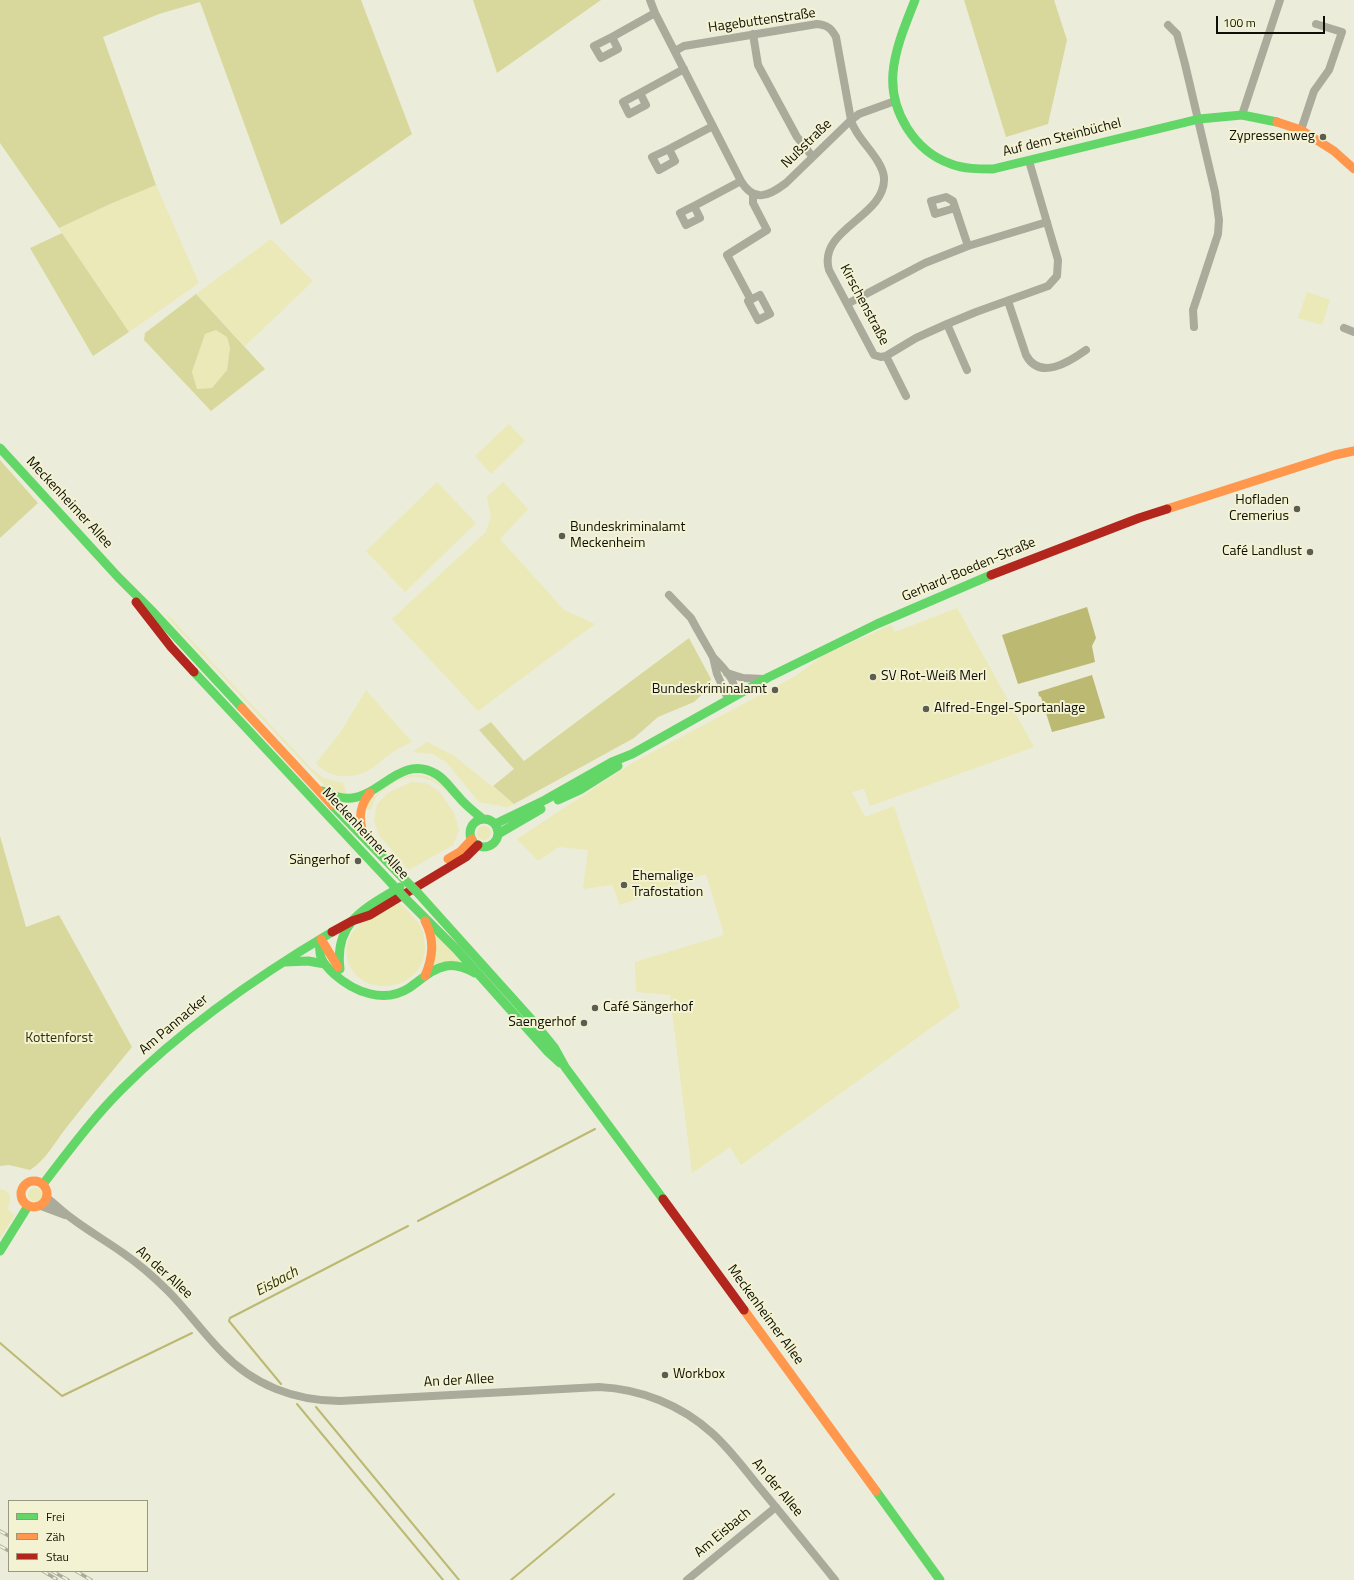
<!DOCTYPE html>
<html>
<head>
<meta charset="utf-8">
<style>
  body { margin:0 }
  #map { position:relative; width:1354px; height:1580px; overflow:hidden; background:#ececda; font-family:"Titillium Web",sans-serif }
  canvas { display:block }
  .legend { position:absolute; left:8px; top:1500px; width:140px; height:72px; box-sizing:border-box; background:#f3f3d3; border:1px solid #989881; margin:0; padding:5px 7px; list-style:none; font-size:12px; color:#100f05 }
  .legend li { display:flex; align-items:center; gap:8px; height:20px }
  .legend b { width:20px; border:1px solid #989881 }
  .scale { position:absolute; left:1216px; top:16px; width:109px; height:18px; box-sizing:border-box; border:2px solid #100f05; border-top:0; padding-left:5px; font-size:12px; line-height:14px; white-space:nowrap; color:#100f05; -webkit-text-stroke:3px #f3f3d3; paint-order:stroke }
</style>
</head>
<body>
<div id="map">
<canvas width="1354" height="1580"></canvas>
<ul class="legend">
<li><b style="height:5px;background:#63d668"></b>Frei</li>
<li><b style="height:5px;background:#ff974d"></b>Zäh</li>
<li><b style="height:5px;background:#b3261e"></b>Stau</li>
</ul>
<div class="scale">100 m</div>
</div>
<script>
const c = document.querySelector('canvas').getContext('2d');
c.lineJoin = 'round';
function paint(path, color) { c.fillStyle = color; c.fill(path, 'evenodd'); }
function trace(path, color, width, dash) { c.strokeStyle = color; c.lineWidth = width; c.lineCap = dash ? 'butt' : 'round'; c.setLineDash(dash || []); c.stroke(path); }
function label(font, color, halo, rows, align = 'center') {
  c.font = font + ' "Titillium Web",sans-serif'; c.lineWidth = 4; c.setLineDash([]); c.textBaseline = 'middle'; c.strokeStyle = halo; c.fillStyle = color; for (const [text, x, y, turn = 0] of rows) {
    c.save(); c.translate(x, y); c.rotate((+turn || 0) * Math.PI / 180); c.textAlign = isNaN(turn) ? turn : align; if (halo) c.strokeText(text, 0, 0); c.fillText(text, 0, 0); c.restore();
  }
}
paint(new Path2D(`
  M156 185 199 283 129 332 59 228 110 204Z
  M271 239 313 281 245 346 196 294Z
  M1307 292 1330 300 1322 325 1298 318Z
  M216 330 227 336 230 348 227 370 212 388 197 389 192 372 205 334Z
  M509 424 525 441 491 474 475 456Z
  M437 482 476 523 405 592 366 551Z
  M503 482 528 509 500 539 564 610 595 624 478 711 392 619 486 532 491 517 487 497Z
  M957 608 1034 747 870 806 864 789 852 792 865 817 894 806 960 1007 741 1165 730 1147 692 1173 670 995 636 992 635 962 724 935 706 874 620 905 612 885 583 889 588 850 559 847 538 861 517 839 634 762 794 677 824 655 891 625 895 632Z
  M167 614 311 768 323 778 343 783 347 795 330 789 323 784 168 618Z
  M366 690 412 742C406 745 399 748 393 752 383 758 375 768 365 772 347 780 328 777 316 763L340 733Z
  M427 742 453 755 514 804 507 807 479 802 447 763 433 754 413 752Z
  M411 775C428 773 441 782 450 795 433 776 410 770 388 787 378 794 375 795 372 809L369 810 364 809C377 792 390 780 411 775Z
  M412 782 426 783 439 791 454 813 459 830 453 845 409 870 379 835 374 821 377 804 389 792Z
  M477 833a7 7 0 1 1 14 0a7 7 0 1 1-14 0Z
  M400 903C407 911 419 921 423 931 424 936 424 941 425 946 426 993 356 1001 347 957 345 946 349 935 357 927 365 919 388 909 400 903Z
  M435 933 463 964 433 966Z
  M28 1195a7 7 0 1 1 14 0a7 7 0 1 1-14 0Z
  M0 1189C12 1191 12 1200 7 1209L15 1215 0 1238Z`), '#eae9b7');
paint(new Path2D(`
  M0 0H361L412 134 281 225 200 2 159 14 103 37 156 185 110 204 59 228 0 143Z
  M473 0H601L497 73Z
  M964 0H1054L1067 40 1048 124 1006 137Z
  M62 233 129 332 93 356 30 248Z
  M196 294 265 369 211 411 144 340 145 333ZM216 330 227 337 230 348 227 370 212 388 197 389 192 372 205 334Z
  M0 460 38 503 0 538Z
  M689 638 711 679 707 690 694 702 658 717 634 738 514 804 493 786 514 769 479 730 491 722 524 761Z
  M0 836 26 927 59 915 132 1047C110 1074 87 1101 66 1128 55 1142 45 1161 30 1170L9 1165 0 1166Z`), '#d9d89c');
paint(new Path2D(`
  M1087 607 1096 638 1092 646 1095 662 1018 684 1002 635Z
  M1092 675 1105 718 1052 732 1041 697 1039 696 1038 692Z`), '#bbb972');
trace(new Path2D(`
  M418 1221 595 1129
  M0 1343 62 1396 192 1333
  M281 1384 229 1321 230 1318 408 1226
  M297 1404 443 1580
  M316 1407 459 1580
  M511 1580 614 1494`), '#bbb972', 2);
trace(new Path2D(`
  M650 0 655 13 741 181C754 203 769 196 786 183L851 120 859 114 895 101
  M1168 25 1177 34 1185 64 1215 192 1219 220 1218 234 1193 310 1194 327
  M753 34 758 65 797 137 812 156
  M612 37 618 49 601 58 594 46Z
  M612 37 655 13
  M675 51 684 46 817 24C827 25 831 28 836 37L851 120C852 124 854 128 856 131 864 145 883 162 884 178 886 217 817 229 829 270L874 355 881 357 886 356 916 338 947 324 976 312 1048 286 1057 276 1058 260 1029 161
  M640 93 646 105 629 114 623 102Z
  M640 93 684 69
  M1242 115 1280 0
  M1301 130 1314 91 1329 70 1342 32 1316 24
  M669 149 675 161 659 170 652 157Z
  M669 149 713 126
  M694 206 700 218 686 225 680 213Z
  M694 206 741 181
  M955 208 935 214 931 201 946 197 953 201 968 246
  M760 295 770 314 758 320 748 301Z
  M751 300 727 255 767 230 753 203V194
  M1008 301 1026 355C1040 381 1069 362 1086 350
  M847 304 925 263 968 246 1047 222
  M947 324 967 370
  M1344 328 1354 332
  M886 356 906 396
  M669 595 691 618 697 629 713 657 717 674 728 699C730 695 734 691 734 687 734 678 719 663 713 657
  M727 673 743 678 764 679
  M47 1198C55 1204 62 1211 70 1217 87 1230 106 1241 123 1253 139 1264 154 1277 168 1291 187 1310 203 1333 222 1352 253 1385 295 1401 340 1401L599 1387C641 1389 681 1405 712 1433 730 1449 745 1470 760 1488 785 1518 810 1549 835 1580
  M41 1206 65 1215
  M687 1580 776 1507`), '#abab9c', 8);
trace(new Path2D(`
  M915 0C906 23 895 48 893 73 890 111 914 151 951 164 964 169 979 169 993 169L1199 119 1242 115 1277 122
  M0 448 118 577 154 613 242 708
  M194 672 392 884
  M322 791C332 795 340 799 352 798 381 795 402 754 436 774 446 780 451 789 458 796 465 805 474 812 483 819
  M558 800 580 790 618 766
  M332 805 403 878
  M470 833a14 14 0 1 1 28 0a14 14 0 1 1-28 0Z
  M495 824 545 800 612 762 632 754 769 677 877 624 991 575
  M498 834 541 809
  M417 892 532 1020 554 1047 565 1067 663 1199
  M406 899 456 949 548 1052 560 1063
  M321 939C317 955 322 963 334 974 354 992 384 1004 409 988 421 980 431 969 446 966 456 964 466 968 475 973
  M285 962 308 961 325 964
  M340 969C334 922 365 908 400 887
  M43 1184C68 1152 92 1119 121 1090 183 1028 256 977 332 932
  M0 1251 28 1206
  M876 1491 940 1580`), '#63d668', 9);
trace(new Path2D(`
  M1277 122 1301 130 1334 151 1354 169
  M1167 509 1335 455 1354 451
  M242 708 332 805
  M364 835C358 819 359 806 370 793
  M448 859 460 852 472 839
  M425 921C435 940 433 957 425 976
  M321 939 338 967
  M21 1194a13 13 0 1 1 26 0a13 13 0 1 1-26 0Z
  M744 1310 876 1491`), '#ff974d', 9);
trace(new Path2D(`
  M991 575 1139 518 1167 509
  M136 602 171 647 194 672
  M332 932 352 921 370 915 466 857 478 845
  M663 1199 744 1310`), '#b3261e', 9);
const rail = new Path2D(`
  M0 1531 9 1536
  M0 1546 9 1551
  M43 1571 56 1579
  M52 1571 68 1580
  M76 1571 91 1580`);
trace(rail, '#abab9e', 3.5);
trace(rail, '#f3f3d3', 2, [6]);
trace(new Path2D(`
  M403 878 417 892
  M392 884 406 899`), '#63d668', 9);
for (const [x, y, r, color] of [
  [1323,137,4,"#5d5c50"],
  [1297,509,4,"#5d5c50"],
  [562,536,4,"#5d5c50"],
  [1310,552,4,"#5d5c50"],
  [873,677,4,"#5d5c50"],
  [775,690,4,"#5d5c50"],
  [926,709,4,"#5d5c50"],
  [358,861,4,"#5d5c50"],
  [624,885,4,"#5d5c50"],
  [595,1008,4,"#5d5c50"],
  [584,1023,4,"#5d5c50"],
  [665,1375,4,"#5d5c50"]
]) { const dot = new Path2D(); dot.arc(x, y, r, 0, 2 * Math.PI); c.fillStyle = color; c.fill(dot); trace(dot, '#f3f3d3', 1.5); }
label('14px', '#100f05', '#f3f3d3', [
  ["Hagebuttenstraße",762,21,-8],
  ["Auf dem Steinbüchel",1062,138,-14],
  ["Nußstraße",807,144,-44],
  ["Kirschenstraße",864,305,62],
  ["Meckenheimer Allee",69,503,47],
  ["Gerhard-Boeden-Straße",969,570,-23],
  ["Meckenheimer Allee",365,834,47],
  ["Am Pannacker",174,1025,-40],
  ["An der Allee",164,1273,42],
  ["Meckenheimer Allee",765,1315,54],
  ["An der Allee",459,1381,-3],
  ["An der Allee",777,1488,50],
  ["Am Eisbach",723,1533,-40]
]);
label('14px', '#100f05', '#f3f3d3', [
  ["Zypressenweg",1315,137],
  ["Hofladen",1289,501],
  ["Cremerius",1289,517],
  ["Bundeskriminalamt",570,528,"left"],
  ["Meckenheim",570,544,"left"],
  ["Café Landlust",1302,552],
  ["SV Rot-Weiß Merl",881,677,"left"],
  ["Bundeskriminalamt",767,690],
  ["Alfred-Engel-Sportanlage",934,709,"left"],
  ["Sängerhof",350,861],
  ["Ehemalige",632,877,"left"],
  ["Trafostation",632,893,"left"],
  ["Café Sängerhof",603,1008,"left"],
  ["Saengerhof",576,1023],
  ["Workbox",673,1375,"left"]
], 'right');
label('14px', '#323007', '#f3f3d3', [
  ["Kottenforst",59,1039]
]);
label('italic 15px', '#333208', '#f3f3d3', [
  ["Eisbach",277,1282,-28]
]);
</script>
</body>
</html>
